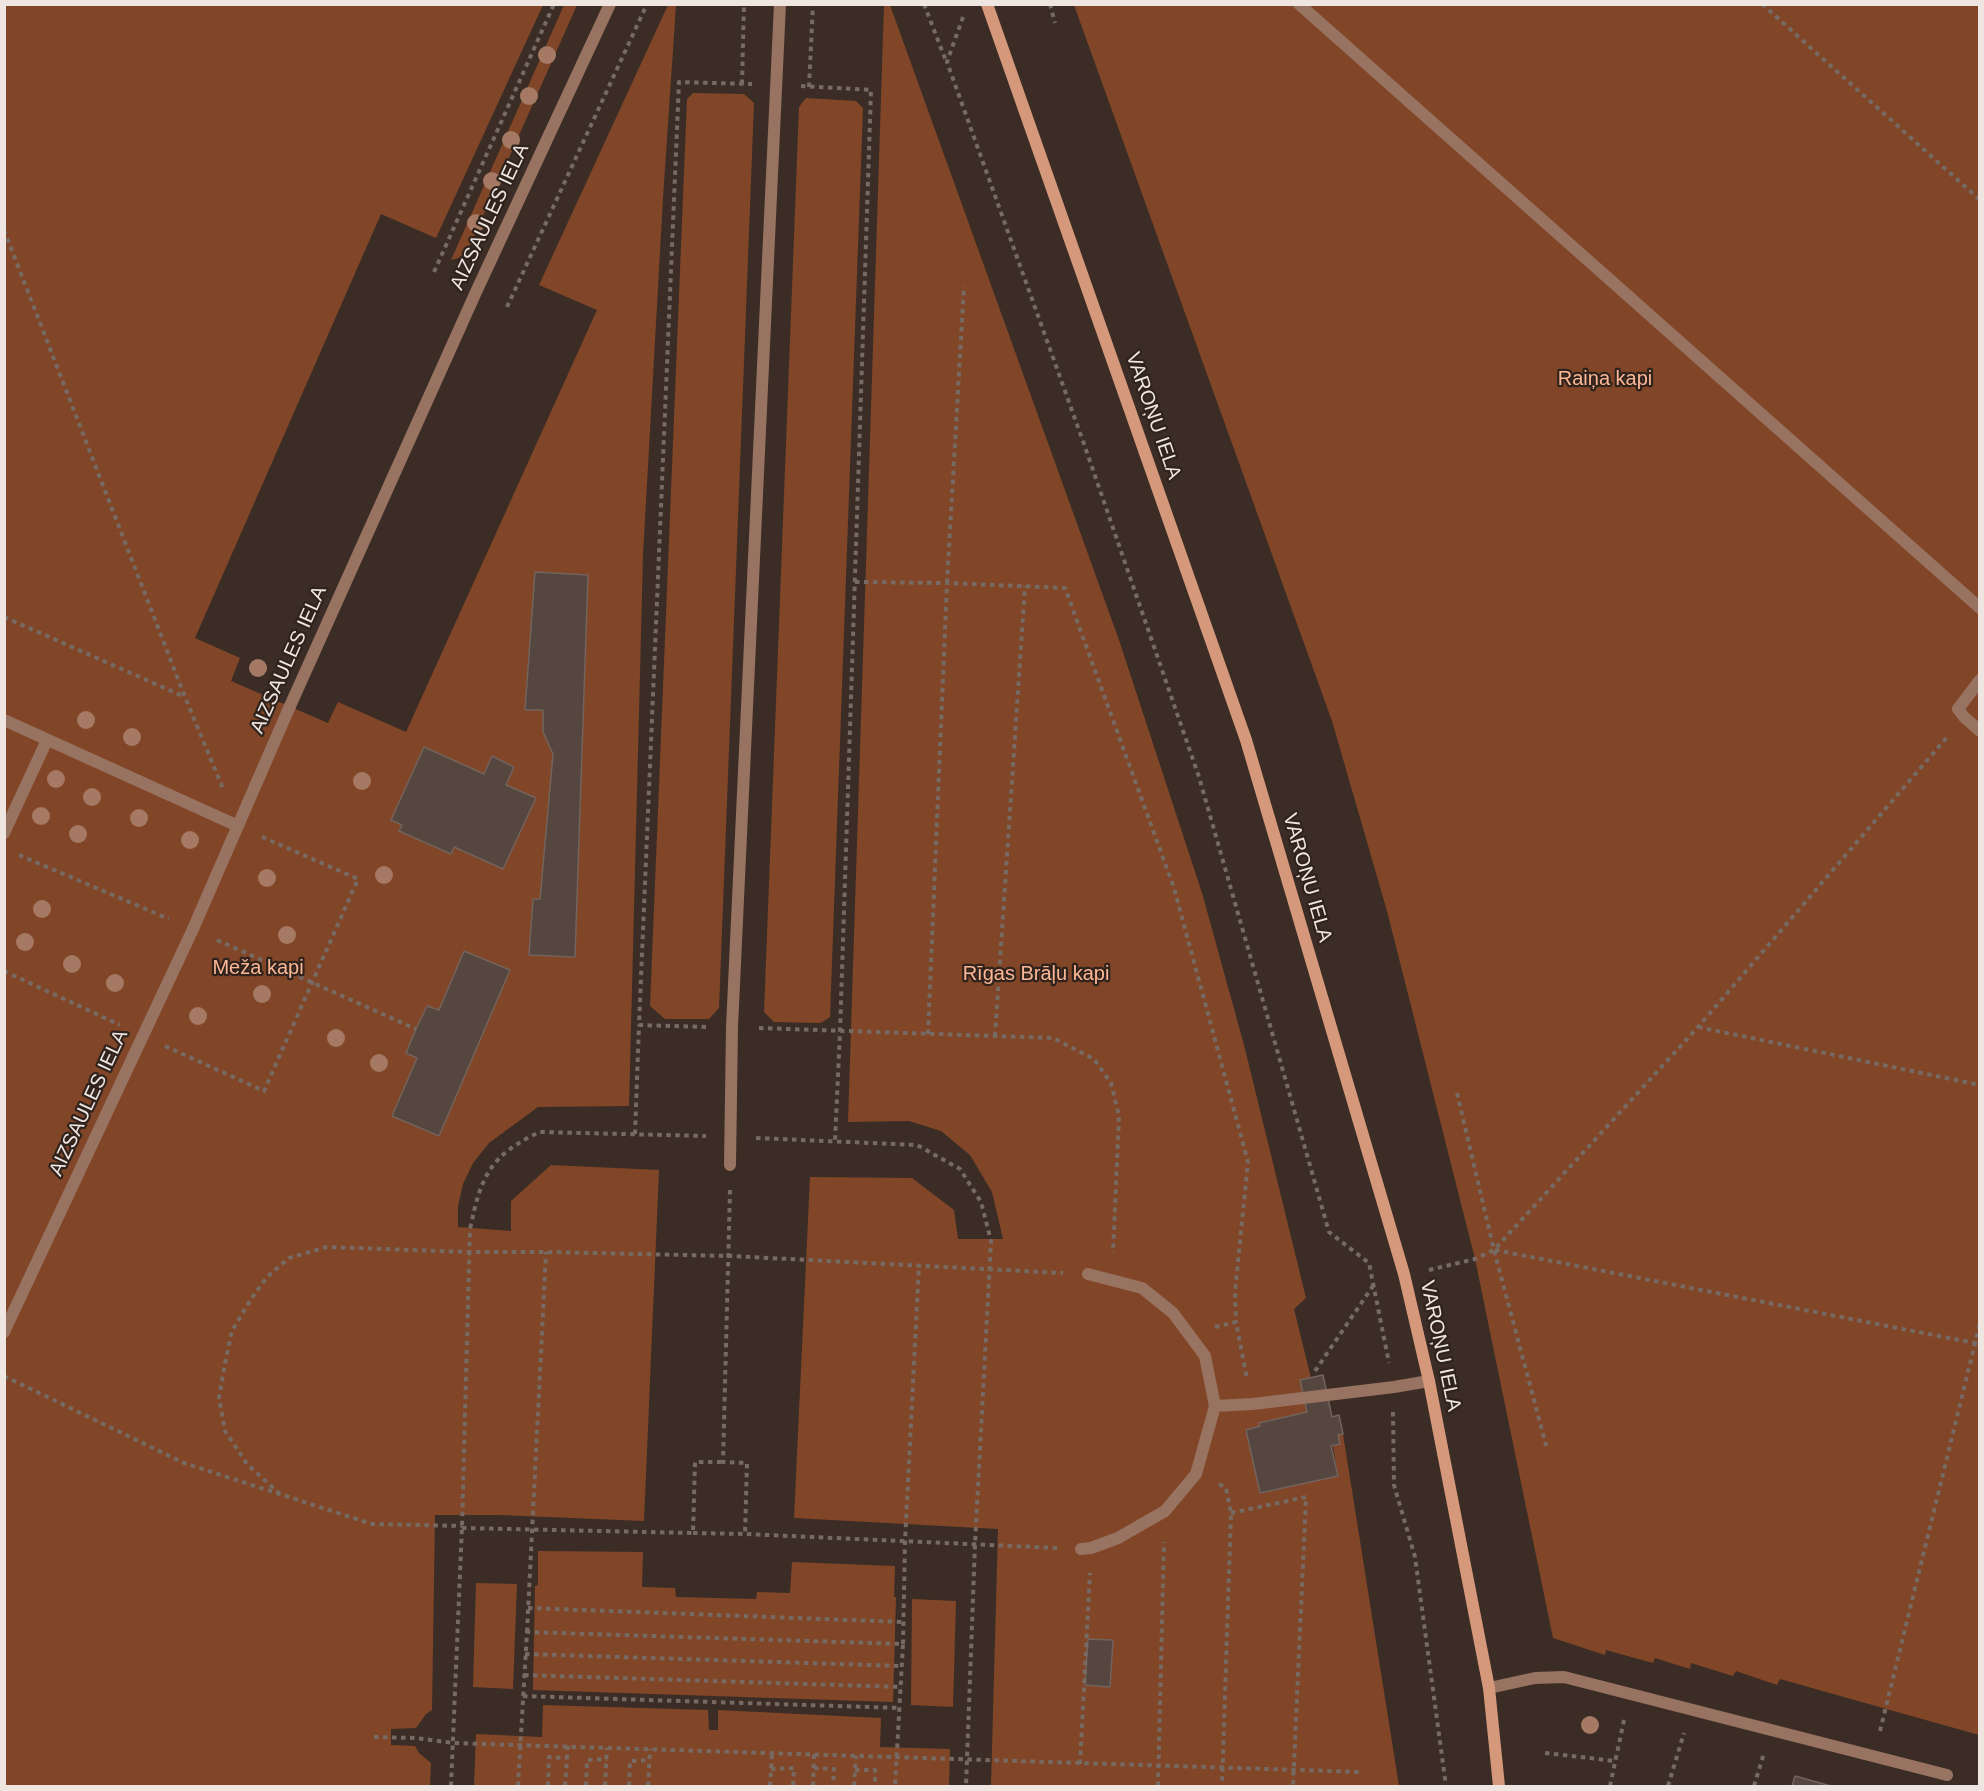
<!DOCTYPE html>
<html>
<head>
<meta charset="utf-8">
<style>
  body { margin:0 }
  #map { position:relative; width:1984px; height:1791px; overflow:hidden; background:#3b2d26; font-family:Arial,sans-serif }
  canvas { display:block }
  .frame { position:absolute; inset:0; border:6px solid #efe6e1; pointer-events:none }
</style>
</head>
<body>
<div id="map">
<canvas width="1984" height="1791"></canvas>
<div class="frame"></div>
</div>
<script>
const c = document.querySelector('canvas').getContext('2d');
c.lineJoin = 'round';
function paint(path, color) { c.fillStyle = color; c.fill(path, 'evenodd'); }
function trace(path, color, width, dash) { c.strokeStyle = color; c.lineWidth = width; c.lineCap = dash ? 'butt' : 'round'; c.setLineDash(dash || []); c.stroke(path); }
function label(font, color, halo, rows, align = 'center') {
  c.font = font + ' Arial,sans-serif'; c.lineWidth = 4.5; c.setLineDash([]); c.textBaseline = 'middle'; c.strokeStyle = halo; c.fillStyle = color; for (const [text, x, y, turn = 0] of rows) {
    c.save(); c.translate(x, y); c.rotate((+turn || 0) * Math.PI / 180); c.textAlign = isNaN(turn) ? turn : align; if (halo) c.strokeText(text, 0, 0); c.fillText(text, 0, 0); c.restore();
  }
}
paint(new Path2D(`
  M5 5H543L436 238 381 214 195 638 240 658 231 681 328 723 338 702 406 732 597 310 539 285 668 5H676L663 198 643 555 629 1106 538 1107 489 1143 473 1163 463 1184 458 1206V1227L511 1231V1201L551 1165 659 1170 644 1521 500 1515H435L432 1710 426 1714 416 1728 391 1729V1745L415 1746 419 1753 431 1763 430 1786H5Z
  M564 5H577L471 243C466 253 463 258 451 260Z
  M884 5H890L1119 640 1202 893 1244 1045 1306 1298 1294 1309 1311 1378 1300 1380 1307 1412 1261 1422 1260 1426 1246 1430 1260 1493 1338 1476 1333 1446 1338 1435 1343 1434 1399 1786H991L998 1529 794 1518 810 1177 912 1178 954 1210 958 1239H1003L992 1192 970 1155 941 1131 909 1121 848 1122Z
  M1074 5H1979V1735L1780 1679 1777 1685 1736 1671 1733 1676 1691 1663 1690 1669 1655 1658 1653 1663 1606 1650 1605 1655 1553 1638 1475 1259 1387 911 1332 721Z
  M693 93 744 94 754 103 719 1008 709 1019H665L650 1006 687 99Z
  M806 98 856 101 863 108 830 1017 821 1023 774 1022 764 1012 799 107Z
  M538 1551 643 1552 642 1587 675 1588 676 1597 756 1599 757 1592 790 1593 792 1562 895 1566 894 1597H896L893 1702 533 1690 535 1586 538 1585Z
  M476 1583 517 1584 513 1689 473 1687Z
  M912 1599 956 1601 953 1707 911 1705Z
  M543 1705 708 1710 709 1730H718V1710L881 1718 880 1747 950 1749 949 1786H474L476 1734 542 1737Z`), '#814627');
const building = new Path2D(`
  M535 572 588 575 575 957 529 955 533 899H540L553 754 543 732V710H525Z
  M424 747 484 774 492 756 514 767 506 785 536 798 503 869 454 847 451 854 399 831 402 825 391 820Z
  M464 951 510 970 439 1136 392 1116 417 1058 406 1053 416 1029 427 1006 439 1010Z
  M1323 1375 1332 1417 1339 1415 1343 1434 1338 1435 1340 1444 1331 1446 1338 1476 1260 1493 1246 1430 1260 1426 1259 1423 1307 1412 1300 1380Z
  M1088 1639 1113 1640 1110 1687 1085 1685Z
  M1795 1776 1831 1786H1792Z`);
paint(building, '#55463f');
trace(building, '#73635c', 1.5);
trace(new Path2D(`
  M924 4 946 61
  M1050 4 1055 23
  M1762 4 1980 200
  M963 17 947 62 1084 444 1199 777 1329 1232 1369 1263 1389 1363
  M742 84 744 4
  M801 86 871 90 840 1032 835 1141
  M809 87 813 4
  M4 230 185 697 224 791
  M434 272 554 4
  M507 307 647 4
  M855 582 947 583 1065 588 1174 888 1248 1162 1235 1292 1236 1322
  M947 583 964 286
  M4 617 185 697
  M19 855 169 919
  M217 940 416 1029
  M4 971 120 1025
  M706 1027 639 1025 679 82 752 84
  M1698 1027 1980 1085
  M759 1028 1053 1038 1094 1059 1111 1083 1119 1116 1113 1253
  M928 1034 947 583
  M995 1036 1025 586
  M165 1046 264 1091 358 879 260 836
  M1457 1093 1494 1250 1547 1449
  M635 1134 639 1025
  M756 1138 917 1145 960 1169 981 1202 991 1241 975 1544 966 1786
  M730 1190 723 1462 747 1463 745 1534 1057 1548
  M1495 1250 1980 1344
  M1429 1270 1475 1259 1494 1250 1698 1027 1948 736
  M1215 1327 1236 1322 1247 1379
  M1315 1371 1373 1286
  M4 1376 184 1463 372 1524 462 1526
  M1393 1412 1394 1485 1415 1557 1446 1786
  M1219 1484 1226 1488 1231 1513 1222 1786
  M280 1494 247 1464 225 1431 219 1398 225 1363 232 1331 251 1299 267 1277 289 1258 327 1247 469 1252H546L730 1256 1063 1273
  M1231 1513 1306 1497 1293 1786
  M462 1528 693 1533 695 1462H722
  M693 1533 745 1534
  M528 1608 904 1622
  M527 1632 546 1252
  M903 1644 905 1541 919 1265
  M525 1654 902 1666
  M524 1675 902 1687
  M523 1696 901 1708
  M1880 1731 1980 1323
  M374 1737 416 1738 453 1743 1362 1772
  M1545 1753 1615 1761
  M1080 1764 1090 1573
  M814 1768 834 1769 833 1786
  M771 1769 794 1768 793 1786
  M855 1770H875V1786
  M451 1786 462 1526 470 1229C481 1176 490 1155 540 1132L706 1136
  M518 1786 527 1632 903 1644 895 1786
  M548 1786 549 1757 567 1758
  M565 1786 568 1746
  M586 1786 587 1760 607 1759
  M605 1786 607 1748
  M629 1786 630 1761 649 1760
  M648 1786 650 1749
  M770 1786 772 1753
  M813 1786 814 1754
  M854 1786 856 1756
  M1158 1786 1164 1542
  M1610 1786 1624 1720
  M1668 1786 1684 1733
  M1754 1786 1764 1753`), '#766a63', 4, [4.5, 4.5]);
trace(new Path2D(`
  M1299 4 1980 608
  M1980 680 1958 709 1964 717 1980 731
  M290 706 476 292 610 4
  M1088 1274 1142 1288 1173 1313 1205 1356 1215 1406
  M1081 1549 1091 1548 1118 1538 1165 1511 1196 1474 1215 1406 1253 1404 1394 1387 1429 1381
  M1489 1688 1535 1678 1564 1677 1947 1775`), '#997361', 12);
trace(new Path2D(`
  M4 720 238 826
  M4 833 47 740
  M730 1165 732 1027 780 4
  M4 1332 193 929 290 706`), '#997361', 12);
trace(new Path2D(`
  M987 4 1246 740 1404 1274 1429 1381 1489 1688 1499 1786`), '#d5987a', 12);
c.fillStyle = '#a57963';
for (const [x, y] of [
  [547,55],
  [529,96],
  [511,140],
  [492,181],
  [476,223],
  [258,668],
  [86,720],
  [132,737],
  [56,779],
  [362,781],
  [92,797],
  [41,816],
  [139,818],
  [78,834],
  [190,840],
  [384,875],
  [267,878],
  [42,909],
  [287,935],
  [25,942],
  [72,964],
  [115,983],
  [262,994],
  [198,1016],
  [336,1038],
  [379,1063],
  [1590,1725]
]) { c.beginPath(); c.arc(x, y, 9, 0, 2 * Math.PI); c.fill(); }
label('20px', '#efe6e1', '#30231d', [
  ["AIZSAULES IELA",490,217,-65],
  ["VAROŅU IELA",1153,416,71],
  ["AIZSAULES IELA",289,660,-66],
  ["VAROŅU IELA",1307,878,74],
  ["AIZSAULES IELA",89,1103,-65],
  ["VAROŅU IELA",1440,1346,78]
]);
label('20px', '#fcb795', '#30231d', [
  ["Raiņa kapi",1605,379],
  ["Meža kapi",258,968],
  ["Rīgas Brāļu kapi",1036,974]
]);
</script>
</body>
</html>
